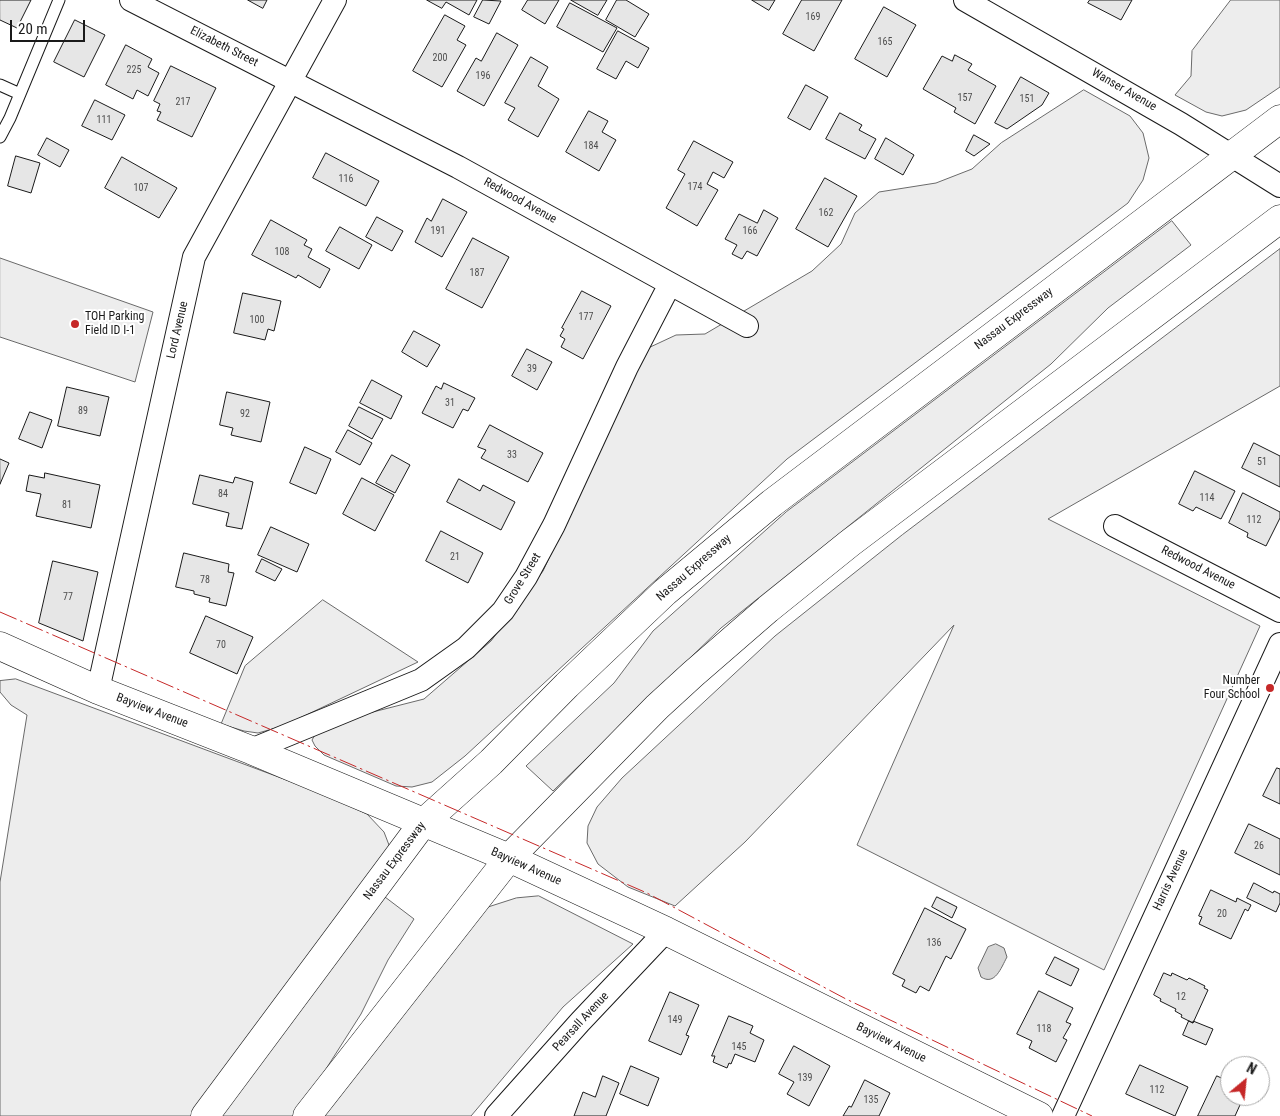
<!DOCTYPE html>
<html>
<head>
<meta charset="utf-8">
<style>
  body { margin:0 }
  #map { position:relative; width:1280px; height:1116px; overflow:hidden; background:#fff; font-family:"Roboto Condensed",sans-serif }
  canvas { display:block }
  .north { position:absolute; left:1220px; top:1056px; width:50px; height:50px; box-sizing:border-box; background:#fff; border:1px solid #a3a3a3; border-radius:50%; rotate:28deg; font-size:14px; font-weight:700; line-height:20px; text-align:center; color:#1a1a1a }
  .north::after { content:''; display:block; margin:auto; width:18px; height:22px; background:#c62828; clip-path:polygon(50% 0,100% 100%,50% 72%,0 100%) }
  .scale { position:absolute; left:10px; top:20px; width:75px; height:22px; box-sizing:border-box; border:2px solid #1a1a1a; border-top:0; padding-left:6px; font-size:15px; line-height:18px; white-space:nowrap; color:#1a1a1a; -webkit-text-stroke:4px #fff; paint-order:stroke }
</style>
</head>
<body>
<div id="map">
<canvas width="1280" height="1116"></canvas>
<div class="north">N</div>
<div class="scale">20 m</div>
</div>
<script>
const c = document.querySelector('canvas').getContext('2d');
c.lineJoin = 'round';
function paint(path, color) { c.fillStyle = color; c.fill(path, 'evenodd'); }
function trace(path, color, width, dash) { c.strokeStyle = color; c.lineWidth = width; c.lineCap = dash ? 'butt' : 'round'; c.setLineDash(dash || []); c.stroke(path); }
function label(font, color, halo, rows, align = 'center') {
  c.font = font + ' "Roboto Condensed",sans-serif'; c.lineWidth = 4; c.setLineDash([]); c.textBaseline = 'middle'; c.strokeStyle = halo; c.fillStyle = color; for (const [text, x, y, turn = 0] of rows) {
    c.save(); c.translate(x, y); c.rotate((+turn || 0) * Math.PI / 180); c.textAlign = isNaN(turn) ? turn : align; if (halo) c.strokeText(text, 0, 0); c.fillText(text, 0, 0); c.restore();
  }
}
const built = new Path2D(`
  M1231 0H1280V87L1246 110 1222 116 1206 112 1175 95 1191 76 1192 51Z
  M1084 90 1130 116 1143 133 1149 158 1143 180 1128 203 787 459 465 756 432 782 412 787 396 786 324 755 315 746 312 740 316 733 365 714 424 699 491 641 543 571 646 349 676 335 705 334 812 271 841 244 855 213 879 192 936 183 972 169 1001 143Z
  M1172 221 1191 245 1108 308 1051 364 721 628 553 791 526 766 614 683 653 631 786 512Z
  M1280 249V386L1048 519 1260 626 1104 970 857 845 954 625 745 842 675 906 628 887 598 864 587 843 588 826 597 807 622 778 775 636 902 535Z
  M0 258 153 312 135 382 0 337Z
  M323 600 418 662 283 726 258 733 244 731 221 724 245 666Z
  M16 679 324 794 367 814 384 832 389 845 387 859 201 1116H0V882L27 715 11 705 0 692V681Z
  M539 896 633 944 563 1007 471 1116H314L471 920 488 907 516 898Z
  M385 897 414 919 388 960 361 1014 296 1116H212L342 949Z`);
paint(built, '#ededed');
trace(built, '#6a6a6a', 1);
const water = new Path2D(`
  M996 944 1004 948 1007 957C1001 968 995 986 981 977L978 968 988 947Z`);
paint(water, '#d7d7d7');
trace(water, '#6a6a6a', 1);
const building = new Path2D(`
  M0 0H31L17 28 0 20Z
  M248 0H267L263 8Z
  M427 0H477L469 15 446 2 442 8Z
  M483 0 501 1 489 24 474 17Z
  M528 0H559L545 24 522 10Z
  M571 0H607L598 15Z
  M617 0H626L649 14 635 37 606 20Z
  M752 0H775L769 10Z
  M802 0H842L814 51 783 34Z
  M1090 0H1132L1121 20 1088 3Z
  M570 3 617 28 603 52 557 27Z
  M884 7 916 25 887 77 855 59Z
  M445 15 465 26 457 40 466 45 442 87 413 71Z
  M75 20 105 35 84 77 54 62Z
  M618 31 649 48 638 68 626 61 616 79 597 69Z
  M497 33 518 45 484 106 457 91 476 58 481 61Z
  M126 45 152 59 148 67 159 73 148 96 137 90 133 99 106 85Z
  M955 55 972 64 968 70 996 86 975 124 954 112 956 108 923 89 942 56 952 61Z
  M531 57 548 67 538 86 559 99 538 137 508 120 515 108 505 103Z
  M171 66 216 88 192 137 157 120 161 112 157 111 160 104 154 101Z
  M1021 77 1049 93 1042 105 1007 129 995 123Z
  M806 85 828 97 810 130 788 118Z
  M95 100 125 115 112 140 82 126Z
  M589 111 608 121 602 132 616 140 599 171 566 152Z
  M840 113 862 125 859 130 876 139 865 159 826 139Z
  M974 135 990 144 974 156 966 151Z
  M47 138 69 150 60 167 38 155Z
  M886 138 914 155 903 175 875 159Z
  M694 141 733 162 724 178 713 172 707 184 718 190 697 226 666 208 685 174 678 170Z
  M326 153 379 181 366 206 313 178Z
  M16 156 40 163 31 193 8 186Z
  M122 157 177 188 159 218 105 188Z
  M825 178 857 196 828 247 796 229Z
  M443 199 467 212 442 257 415 242 427 218 431 221Z
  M764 210 778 218 757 256 747 251 742 259 732 254 737 245 725 239 739 214 757 223Z
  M377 217 403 231 392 251 366 237Z
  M271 220 307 240 304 245 312 249 308 257 330 269 320 288 298 275 296 278 252 255Z
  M340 227 372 245 359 269 326 251Z
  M473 238 509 257 482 308 446 289Z
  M582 291 611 306 583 359 561 347 565 339 560 336 564 329 562 328Z
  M243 293 281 301 274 331 268 329 265 340 234 333Z
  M414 331 440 345 427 367 402 352Z
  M527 349 552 362 537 390 512 376Z
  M372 380 402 396 391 419 360 403Z
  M444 383 475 398 468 411 463 409 453 428 422 413 436 386 441 389Z
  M67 387 109 397 100 436 58 426Z
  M227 392 270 402 261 442 231 435 233 428 220 425Z
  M359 407 383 419 372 439 349 426Z
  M30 412 52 420 42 448 19 439Z
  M490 425 543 453 528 482 481 458 486 450 478 447Z
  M348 430 372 443 360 465 336 452Z
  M1254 443 1280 456V487L1242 468Z
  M305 447 331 459 316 494 290 483Z
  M392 455 410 465 395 493 376 483Z
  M0 459 9 463 0 484Z
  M1195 471 1235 491 1221 519 1196 507 1193 511 1179 504Z
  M45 473 100 485 91 528 36 516 41 494 26 491 29 475 44 478Z
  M200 475 233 483 235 477 253 482 242 529 226 526 229 513 193 504Z
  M362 478 394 495 375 531 343 514Z
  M459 479 480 491 483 485 515 502 501 530 447 502Z
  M1243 493 1280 512V518L1266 546 1247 537 1248 533 1229 523Z
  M271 527 309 544 297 572 258 555Z
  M441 531 483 553 468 583 426 561Z
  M184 553 229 564 228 572 234 573 226 606 209 602 210 598 194 594V591L176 587Z
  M262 559 282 569 275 581 256 572Z
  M53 561 98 572 83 641 39 623Z
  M206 616 253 637 237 674 190 653Z
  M1277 768 1280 769V804L1263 796Z
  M1249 824 1280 839V875L1235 853Z
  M1254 883 1273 893 1274 891 1280 894V903L1276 912 1247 898Z
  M1211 890 1236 902 1237 898 1251 905 1248 911 1245 909 1231 939 1199 924 1202 917 1199 916Z
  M937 897 957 907 952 918 932 907Z
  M925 908 966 929 951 959 946 956 929 991 920 986 916 993 902 986 905 980 893 974Z
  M1055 957 1079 969 1071 986 1046 974Z
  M1164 973 1171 976 1172 973 1187 980 1189 978 1205 986 1204 988 1208 990 1193 1023 1181 1017 1182 1015 1175 1011 1176 1009 1160 1001 1161 999 1154 995Z
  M1039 991 1073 1008 1066 1022 1071 1024 1063 1038 1067 1040 1056 1062 1029 1048 1032 1041 1017 1034Z
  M670 992 699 1005 686 1035 689 1036 681 1055 649 1041Z
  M729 1016 753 1026 750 1033 764 1040 755 1062 735 1054 731 1064 729 1063 727 1068 713 1062 715 1056H712Z
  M1189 1021 1193 1023V1021L1213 1029 1206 1045 1183 1035Z
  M794 1046 830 1066 809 1106 787 1094 794 1082 779 1074Z
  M1140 1065 1188 1087 1175 1116 1126 1094Z
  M631 1066 659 1078 648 1106 620 1094Z
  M603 1076 619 1083 606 1116H574L583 1092 595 1097Z
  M1217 1076 1230 1082V1096H1244L1235 1116H1198Z
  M865 1080 890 1093 879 1116H843L849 1106 851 1107Z`);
paint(building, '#e6e6e6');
trace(building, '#1a1a1a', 1);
const service = new Path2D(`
  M0 85 20 94
  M0 137 10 118 59 0`);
const minor = new Path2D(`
  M131 0 458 167 747 326
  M965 0 1181 124 1280 186
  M1115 526 1280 611
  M98 690 194 257 335 0
  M251 750 421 680 466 648 503 611 526 577 554 525 627 367 670 284
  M496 1116 580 1022 666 931
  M1063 1116 1280 644`);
const tertiary = new Path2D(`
  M0 646 98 690 251 750 509 858 666 931 1039 1116`);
const trunk = new Path2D(`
  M205 1116 423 823 491 762 567 685 665 592 772 503 1280 119
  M307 1116 509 858 657 707 693 674 768 609 850 543 1280 219`);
trace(service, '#1a1a1a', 13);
trace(minor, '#1a1a1a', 24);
trace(tertiary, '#1a1a1a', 29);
trace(trunk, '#1a1a1a', 29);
trace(service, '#fff', 11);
trace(minor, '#fff', 22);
trace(tertiary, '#fff', 28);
trace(trunk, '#fff', 28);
trace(new Path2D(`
  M0 612 647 893 846 999 1092 1116`), '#c62828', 1, [18, 4, 2.5, 4]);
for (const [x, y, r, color] of [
  [75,324,5,"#c62828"],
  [1270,688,5,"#c62828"]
]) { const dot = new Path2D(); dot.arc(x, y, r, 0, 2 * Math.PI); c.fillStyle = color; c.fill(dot); trace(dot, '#fff', 2); }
label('10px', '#4d4d4d', null, [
  ["169",813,17],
  ["165",885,42],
  ["200",440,58],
  ["225",134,70],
  ["196",483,76],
  ["157",965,98],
  ["151",1027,99],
  ["217",183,102],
  ["111",104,120],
  ["184",591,146],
  ["116",346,179],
  ["174",695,187],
  ["107",141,188],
  ["162",826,213],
  ["191",438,231],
  ["166",750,231],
  ["108",282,252],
  ["187",477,273],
  ["177",586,317],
  ["100",257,320],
  ["39",532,369],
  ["31",450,403],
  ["89",83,411],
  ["92",245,414],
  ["33",512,455],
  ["51",1262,462],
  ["84",223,494],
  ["114",1207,498],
  ["81",67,505],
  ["112",1254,520],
  ["21",455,557],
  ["78",205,580],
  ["77",68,597],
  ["70",221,645],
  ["26",1259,846],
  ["20",1222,914],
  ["136",934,943],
  ["12",1181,997],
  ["149",675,1020],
  ["118",1044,1029],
  ["145",739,1047],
  ["139",805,1078],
  ["112",1157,1090],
  ["135",871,1100]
]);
label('12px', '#1a1a1a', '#fff', [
  ["Elizabeth Street",224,47,27],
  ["Wanser Avenue",1124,90,30],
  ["Redwood Avenue",520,201,29],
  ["Nassau Expressway",1014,319,-37],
  ["Lord Avenue",178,330,-77],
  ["Nassau Expressway",694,568,-41],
  ["Redwood Avenue",1198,568,27],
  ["Grove Street",523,579,-58],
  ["Bayview Avenue",152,711,21],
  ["Nassau Expressway",395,861,-53],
  ["Bayview Avenue",526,867,24],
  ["Harris Avenue",1171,880,-65],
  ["Pearsall Avenue",581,1022,-47],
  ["Bayview Avenue",891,1043,26]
]);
label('12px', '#1a1a1a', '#fff', [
  ["TOH Parking",85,317],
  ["Field ID I-1",85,331],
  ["Number",1260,681,"right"],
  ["Four School",1260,695,"right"]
], 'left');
</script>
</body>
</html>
